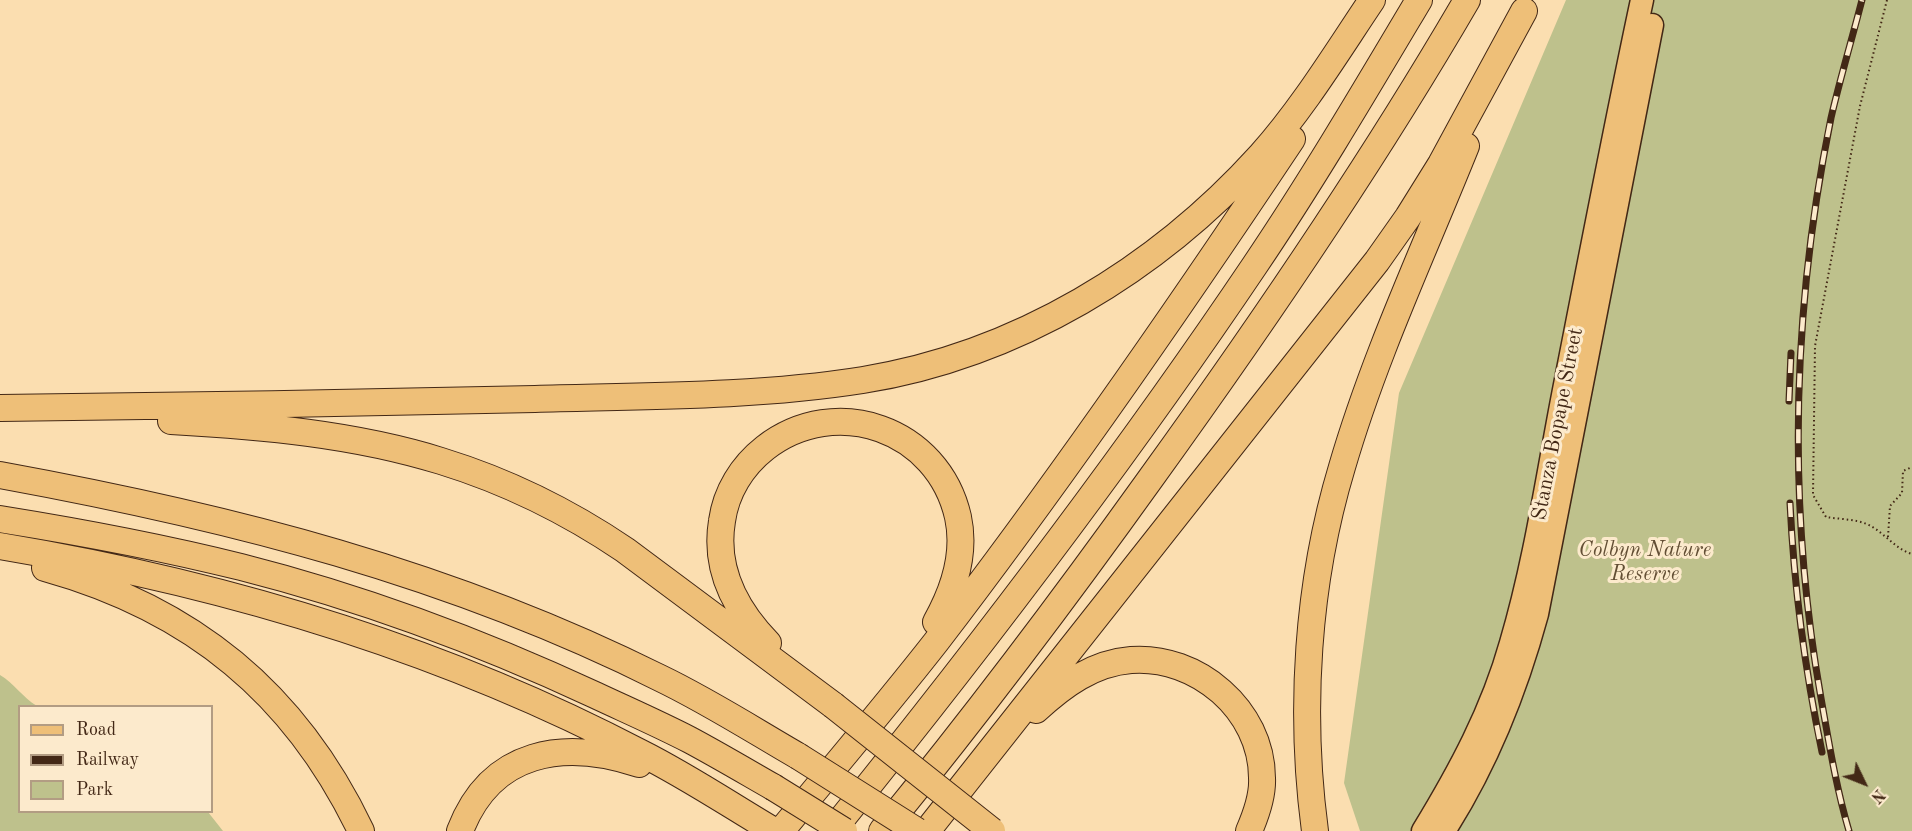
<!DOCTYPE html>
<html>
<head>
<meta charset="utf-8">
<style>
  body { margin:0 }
  #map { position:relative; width:1912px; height:831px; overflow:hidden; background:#fbdeb0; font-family:"Old Standard TT",serif }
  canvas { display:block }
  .legend { position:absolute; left:18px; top:705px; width:195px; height:108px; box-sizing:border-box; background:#fceacc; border:2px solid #b29c83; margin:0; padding:8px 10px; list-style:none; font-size:18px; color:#432816 }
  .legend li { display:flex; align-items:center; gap:12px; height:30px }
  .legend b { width:30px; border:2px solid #b29c83 }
  .north { position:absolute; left:1834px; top:753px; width:60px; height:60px; -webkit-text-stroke:4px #fceacc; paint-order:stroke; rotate:133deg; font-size:16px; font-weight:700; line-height:24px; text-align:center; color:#432816 }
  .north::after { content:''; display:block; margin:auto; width:21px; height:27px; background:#432816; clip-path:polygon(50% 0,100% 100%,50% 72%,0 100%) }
</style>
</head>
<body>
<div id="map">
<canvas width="1912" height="831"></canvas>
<ul class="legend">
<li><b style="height:8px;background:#eebf78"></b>Road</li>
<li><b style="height:8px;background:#432816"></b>Railway</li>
<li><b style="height:16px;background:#bec18c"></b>Park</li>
</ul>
<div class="north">N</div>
</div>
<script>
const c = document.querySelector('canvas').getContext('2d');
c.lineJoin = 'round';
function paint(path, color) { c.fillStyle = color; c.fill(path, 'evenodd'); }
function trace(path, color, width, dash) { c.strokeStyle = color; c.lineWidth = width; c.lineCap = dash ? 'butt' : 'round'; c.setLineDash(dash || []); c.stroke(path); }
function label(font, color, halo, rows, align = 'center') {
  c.font = font + ' "Old Standard TT",serif'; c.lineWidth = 6; c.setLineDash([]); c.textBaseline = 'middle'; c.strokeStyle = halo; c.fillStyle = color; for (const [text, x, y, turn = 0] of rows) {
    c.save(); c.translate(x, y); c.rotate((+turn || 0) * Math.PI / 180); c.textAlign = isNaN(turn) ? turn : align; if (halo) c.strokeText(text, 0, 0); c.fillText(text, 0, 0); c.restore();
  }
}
paint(new Path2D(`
  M1566 0H1912V831H1360L1344 783 1399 393Z
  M0 675C14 683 22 697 37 706H20V812H208L223 831H0Z`), '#bec18c');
const major = new Path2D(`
  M1423 831C1459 772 1492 711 1511 643 1535 562 1547 478 1563 395 1589 263 1614 131 1642 0
  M1444 831C1487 764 1516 691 1537 614L1652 25`);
const highway = new Path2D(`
  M0 408C178 406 357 403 535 399 644 396 755 397 863 380 1017 355 1157 270 1261 155 1303 108 1337 52 1372 0
  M171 421C262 426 354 434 441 461 506 481 569 512 625 550L833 705
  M0 475C230 517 450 573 660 678 708 701 753 730 798 756
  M0 519C81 532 161 547 241 567 363 598 481 642 595 695 627 710 659 724 690 740 718 755 745 771 773 787
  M0 546C222 583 441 648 641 753 687 776 730 805 774 831
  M45 568C192 609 295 693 361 831
  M768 643C735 609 714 569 722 521 726 492 742 466 765 448 836 393 938 429 958 517 966 554 954 590 936 622
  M1036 710C1063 685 1093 663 1131 660 1197 655 1262 710 1262 778 1263 796 1256 815 1249 831
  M460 831C491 750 564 739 639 764
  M781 831C833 768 886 706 936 642 1061 479 1178 310 1292 139
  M832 831C980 648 1123 461 1255 265 1313 179 1366 89 1419 0
  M882 831C976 716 1065 598 1151 478 1263 323 1371 165 1467 0
  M927 831 1377 261 1408 217 1441 164 1524 11
  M1315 831C1299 711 1307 583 1342 467 1374 357 1423 253 1466 146`);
trace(major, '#432816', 25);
trace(highway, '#432816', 28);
trace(new Path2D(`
  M1887 0 1860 106 1815 346 1813 495 1826 517C1838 519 1852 519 1864 523 1882 529 1894 549 1912 554
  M1888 537 1890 506 1902 493 1903 471 1912 467`), '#432816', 2, [1.5, 3]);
trace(major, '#eebf78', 22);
trace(highway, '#eebf78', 26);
const rail = new Path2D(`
  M1789 401 1791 353
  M1790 503C1794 587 1805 670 1822 752
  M1849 831C1836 787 1829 743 1821 698 1787 505 1792 310 1831 118 1840 79 1852 39 1862 0`);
trace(rail, '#432816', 7);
trace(rail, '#fceacc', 4.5, [14]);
const highwayBridge = new Path2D(`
  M833 705 992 831
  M798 756 917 831
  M773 787 844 831`);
trace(highwayBridge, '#432816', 28, []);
trace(highwayBridge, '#eebf78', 26);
label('21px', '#432816', '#fceacc', [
  ["Stanza Bopape Street",1558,424,-79]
]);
label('italic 21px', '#624e34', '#fceacc', [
  ["Colbyn Nature",1645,550],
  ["Reserve",1645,574]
]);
</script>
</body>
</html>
